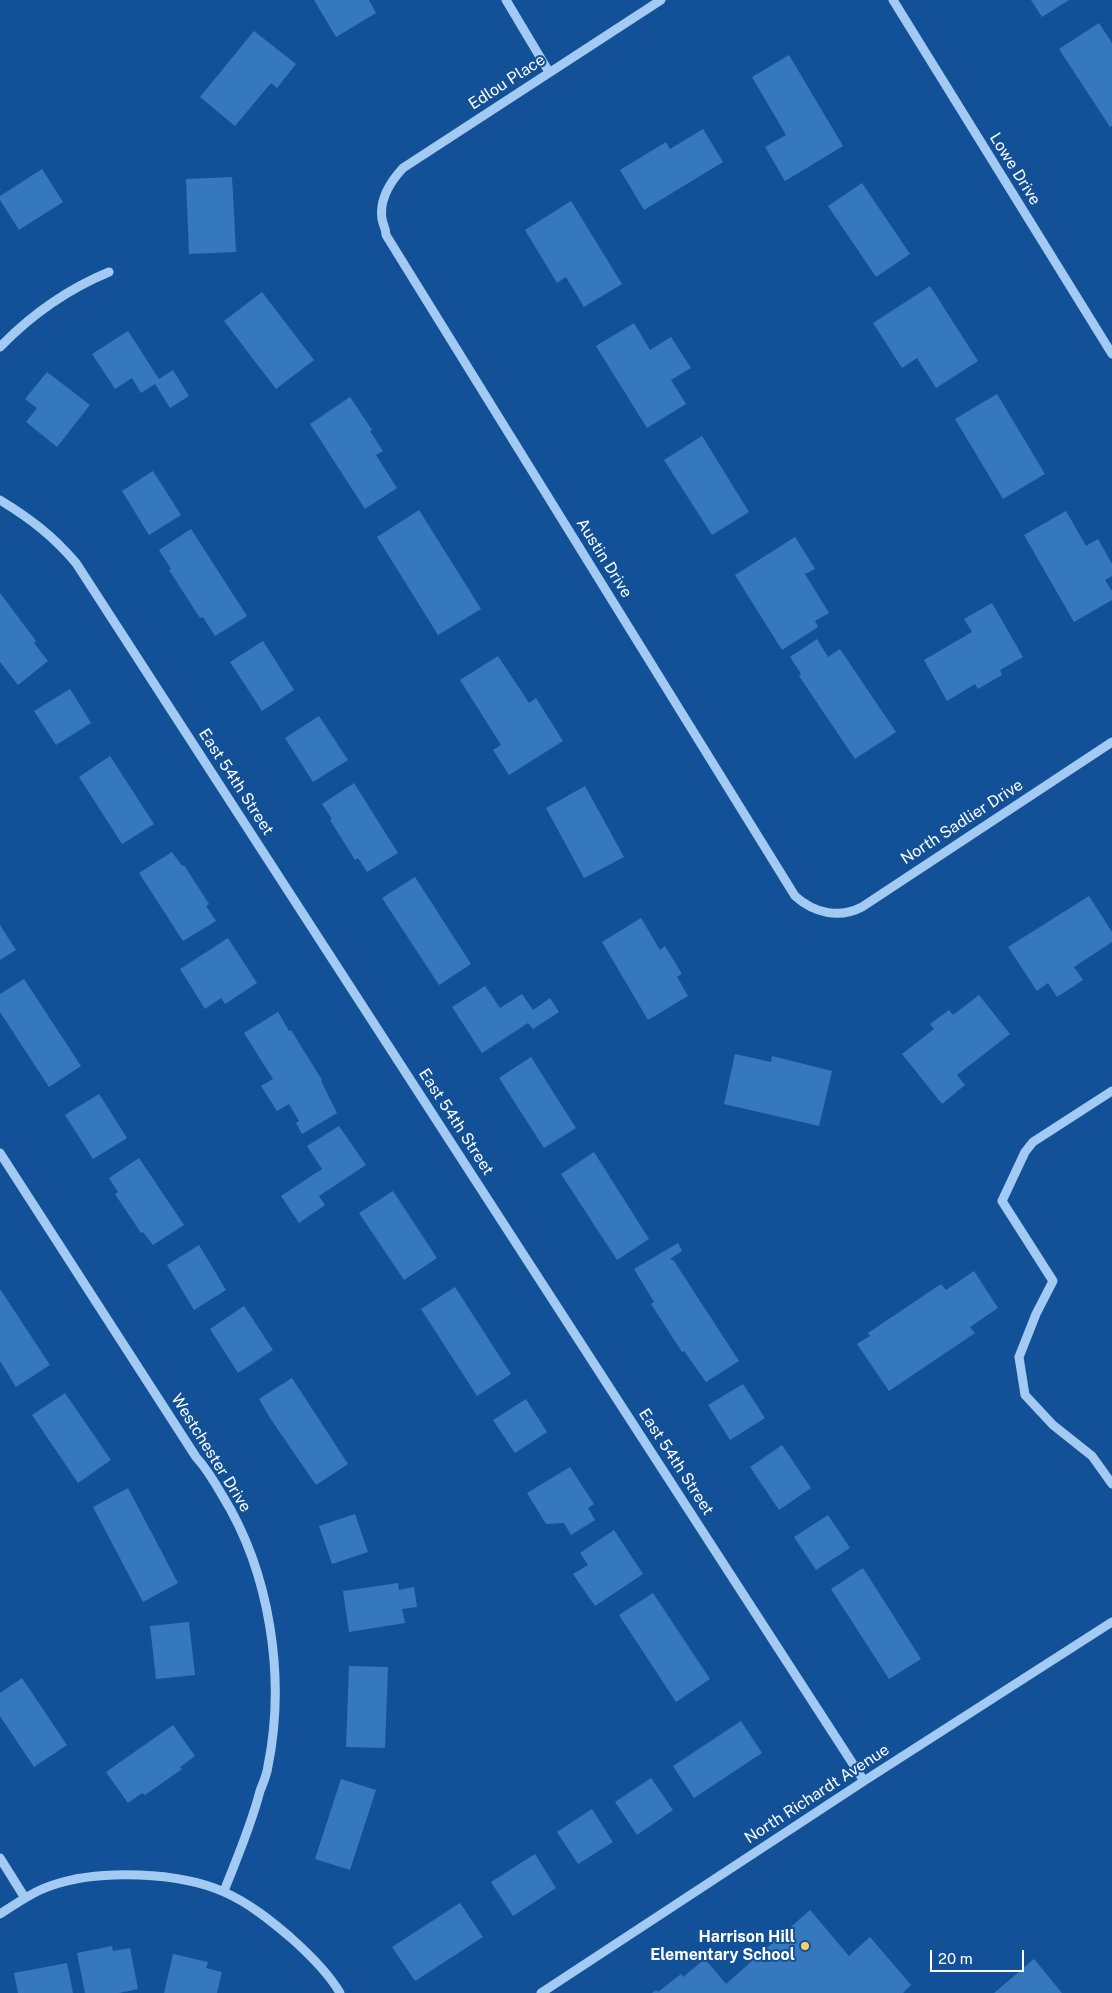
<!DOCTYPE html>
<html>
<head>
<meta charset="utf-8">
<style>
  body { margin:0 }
  #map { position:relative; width:1112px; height:1993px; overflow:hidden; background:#125197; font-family:"Public Sans",sans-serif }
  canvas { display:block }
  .scale { position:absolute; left:930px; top:1950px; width:94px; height:22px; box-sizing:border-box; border:2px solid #fff; border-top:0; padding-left:6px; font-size:15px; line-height:18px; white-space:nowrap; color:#fff; -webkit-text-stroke:4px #125197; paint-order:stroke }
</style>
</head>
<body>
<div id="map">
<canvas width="1112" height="1993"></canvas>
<div class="scale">20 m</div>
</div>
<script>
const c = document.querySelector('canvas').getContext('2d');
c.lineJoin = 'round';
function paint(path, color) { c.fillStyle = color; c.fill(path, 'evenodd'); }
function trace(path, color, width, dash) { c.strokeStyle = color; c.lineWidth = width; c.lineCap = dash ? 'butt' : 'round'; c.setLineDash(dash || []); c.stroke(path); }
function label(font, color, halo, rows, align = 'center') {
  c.font = font + ' "Public Sans",sans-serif'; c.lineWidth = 4; c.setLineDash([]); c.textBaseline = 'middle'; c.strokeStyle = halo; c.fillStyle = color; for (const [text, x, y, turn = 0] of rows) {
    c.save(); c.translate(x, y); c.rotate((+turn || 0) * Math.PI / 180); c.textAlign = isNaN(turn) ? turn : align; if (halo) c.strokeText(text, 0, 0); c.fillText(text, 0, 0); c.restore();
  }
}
paint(new Path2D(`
  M314 0H369L376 13 336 37Z
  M1031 0H1069L1042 17Z
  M1099 23 1112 43V126L1110 127 1059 49Z
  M254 31 296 64 277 88 271 83 235 126 200 97Z
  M789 55 843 146 785 181 765 147 786 135 752 77Z
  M703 129 723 162 644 210 620 170 666 142 670 149Z
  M42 169 63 202 19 230 0 200V196Z
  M232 177 236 252 189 254 186 179Z
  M862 183 910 254 876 277 828 206Z
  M571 201 622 284 584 307 566 277 557 283 525 230Z
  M930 286 978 361 936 388 917 358 902 368 873 323Z
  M262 292 314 360 276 389 224 321Z
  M634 323 650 350 671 337 691 368 671 380 686 404 647 428 596 346Z
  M128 331 159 379 173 370 189 396 170 408 155 384 141 393 132 378 115 389 92 354Z
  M47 372 90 405 57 447 26 422 37 408 25 399Z
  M997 394 1045 474 1003 499 955 419Z
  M350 397 372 430 370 431 383 451 376 455 397 488 365 509 310 424Z
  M702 436 749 512 712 535 664 460Z
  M153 471 181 515 149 535 122 491Z
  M419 510 481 609 438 635 377 537Z
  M1066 511 1086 546 1098 539 1112 564V576L1105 580 1112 591V600L1074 622 1024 535Z
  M191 529 247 616 215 636 203 617 200 618 169 570 171 569 159 550Z
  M795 537 815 569 805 574 829 613 815 621 818 627 782 650 735 575Z
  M0 593 36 641 34 643 48 661 18 685 0 662Z
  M992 603 1023 657 1000 670 1002 675 978 689 975 684 947 701 924 660 972 632 964 619Z
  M817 639 828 657 840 649 896 732 855 759 799 676 801 674 790 657Z
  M263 641 294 690 262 711 230 662Z
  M498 656 529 703 536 698 563 741 509 775 493 750 501 745 460 680Z
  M70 689 91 723 56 745 34 711Z
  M319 716 348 760 313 782 285 738Z
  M110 756 154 824 122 844 79 777Z
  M354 783 398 853 367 872 358 858 355 860 330 820 332 819 322 804Z
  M585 786 624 857 584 878 546 808Z
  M172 852 182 866 184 865 209 904 206 906 216 921 183 941 139 873Z
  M415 877 471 964 439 985 382 898Z
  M1089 896 1112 932V942L1074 967 1083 980 1057 997 1048 983 1037 991 1008 947Z
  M641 918 660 950 665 946 682 974 677 977 688 996 648 1020 602 942Z
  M0 925 16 950 0 960Z
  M228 938 257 983 225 1004 221 998 205 1009 180 969Z
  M24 979 81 1066 49 1087 0 1012V994Z
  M485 986 500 1008 522 994 533 1010 550 998 559 1012 533 1029 528 1023 482 1053 452 1007Z
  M979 995 1010 1034 957 1075 965 1085 942 1104 902 1054 934 1029 930 1024 949 1010 953 1015Z
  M278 1012 289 1031 291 1030 322 1080 321 1081 337 1113 302 1134 296 1123 299 1121 289 1104 277 1111 261 1086 273 1079 244 1033Z
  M735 1054 771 1062 772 1056 832 1071 819 1126 724 1104Z
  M531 1057 576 1128 544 1148 499 1078Z
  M99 1094 127 1138 93 1159 65 1115Z
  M339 1126 366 1165 319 1196 325 1205 299 1223 281 1196 322 1169 307 1146Z
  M594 1152 649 1239 617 1260 561 1174Z
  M139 1158 184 1225 153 1245 143 1232 141 1233 115 1194 118 1192 109 1178Z
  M393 1191 437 1258 404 1280 359 1213Z
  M678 1243 682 1251 670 1259 674 1261 739 1361 706 1382 684 1351 682 1352 651 1304 654 1302 634 1269Z
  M199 1245 226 1290 194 1310 167 1265Z
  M974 1271 998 1308 970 1327 975 1333 889 1391 857 1344 870 1336 868 1333 941 1284 946 1290Z
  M455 1287 511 1374 477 1396 421 1309Z
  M0 1289 50 1365 16 1387 0 1361Z
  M244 1306 273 1350 238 1373 210 1329Z
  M292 1378 348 1464 316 1485 270 1418 259 1399Z
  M743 1384 765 1418 730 1440 708 1405Z
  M65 1393 111 1460 78 1483 32 1415Z
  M526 1399 547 1432 515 1453 493 1420Z
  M782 1445 811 1488 779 1510 750 1467Z
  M570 1467 594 1504 588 1508 595 1520 571 1535 564 1523 546 1524 527 1493Z
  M128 1488 178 1583 143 1602 93 1507Z
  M355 1514 368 1552 332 1564 319 1526Z
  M828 1515 850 1548 816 1570 794 1537Z
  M614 1530 643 1574 595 1606 573 1574 588 1565 580 1553Z
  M863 1568 921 1659 889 1679 831 1589Z
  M398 1583 399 1590 414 1587 417 1607 402 1609 405 1623 349 1632 343 1591Z
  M653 1593 710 1679 676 1702 619 1615Z
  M189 1622 195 1675 156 1679 150 1626Z
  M349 1666 388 1667 385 1748 346 1747Z
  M22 1678 67 1745 34 1767 0 1716V1693Z
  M741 1721 762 1753 694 1798 673 1766Z
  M173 1725 195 1756 180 1767 182 1769 145 1795 142 1793 128 1803 106 1772Z
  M651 1778 673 1810 637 1835 615 1802Z
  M341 1779 376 1790 350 1870 315 1859Z
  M592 1809 613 1842 578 1864 557 1832Z
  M535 1854 556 1888 513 1916 491 1882Z
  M460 1903 483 1937 415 1981 392 1947Z
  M810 1910 849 1956 870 1937 911 1985 903 1993H652L656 1990 658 1992 681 1974 683 1977 705 1959 726 1984Z
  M112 1946 113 1951 130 1948 138 1989 119 1993H85L77 1953Z
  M173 1954 208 1962 206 1968 222 1972 217 1993H164Z
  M1034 1959 1062 1993H994Z
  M67 1963 73 1993H18L14 1973Z`), '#3678be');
trace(new Path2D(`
  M506 0 549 72
  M661 0 403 168C390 182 379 199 382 219 383 225 386 229 386 235L795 896C814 913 839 919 862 907L1112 742
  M893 0 1112 354
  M0 347C31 315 68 289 109 272
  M0 500C31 519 53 536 76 563L864 1781
  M1112 1091 1033 1142 1025 1152 1002 1201 1053 1281 1036 1314 1019 1357 1025 1395 1053 1425 1092 1456 1112 1484
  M0 1153 196 1457C207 1469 214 1481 222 1495 270 1572 286 1677 268 1766 267 1775 263 1783 260 1791 251 1826 237 1858 224 1891
  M0 1858 25 1898
  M0 1914C17 1903 34 1891 53 1885 99 1869 180 1872 224 1892 249 1903 270 1920 290 1937 308 1953 328 1972 340 1993
  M541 1993 864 1781 1112 1622`), '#a3caf3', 9);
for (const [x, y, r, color] of [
  [805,1946,5,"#ffcd65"]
]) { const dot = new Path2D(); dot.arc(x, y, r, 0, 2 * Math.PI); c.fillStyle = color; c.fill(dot); trace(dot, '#125197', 2); }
label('16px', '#fff', '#125197', [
  ["Edlou Place",507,82,-33],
  ["Lowe Drive",1015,169,58],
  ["Austin Drive",604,558,58],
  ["East 54th Street",236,782,57],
  ["North Sadlier Drive",962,822,-33],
  ["East 54th Street",456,1122,57],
  ["Westchester Drive",211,1453,58],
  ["East 54th Street",676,1462,57],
  ["North Richardt Avenue",817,1794,-33]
]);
label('bold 16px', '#fff', '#125197', [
  ["Harrison Hill",795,1937],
  ["Elementary School",795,1955]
], 'right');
</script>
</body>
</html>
